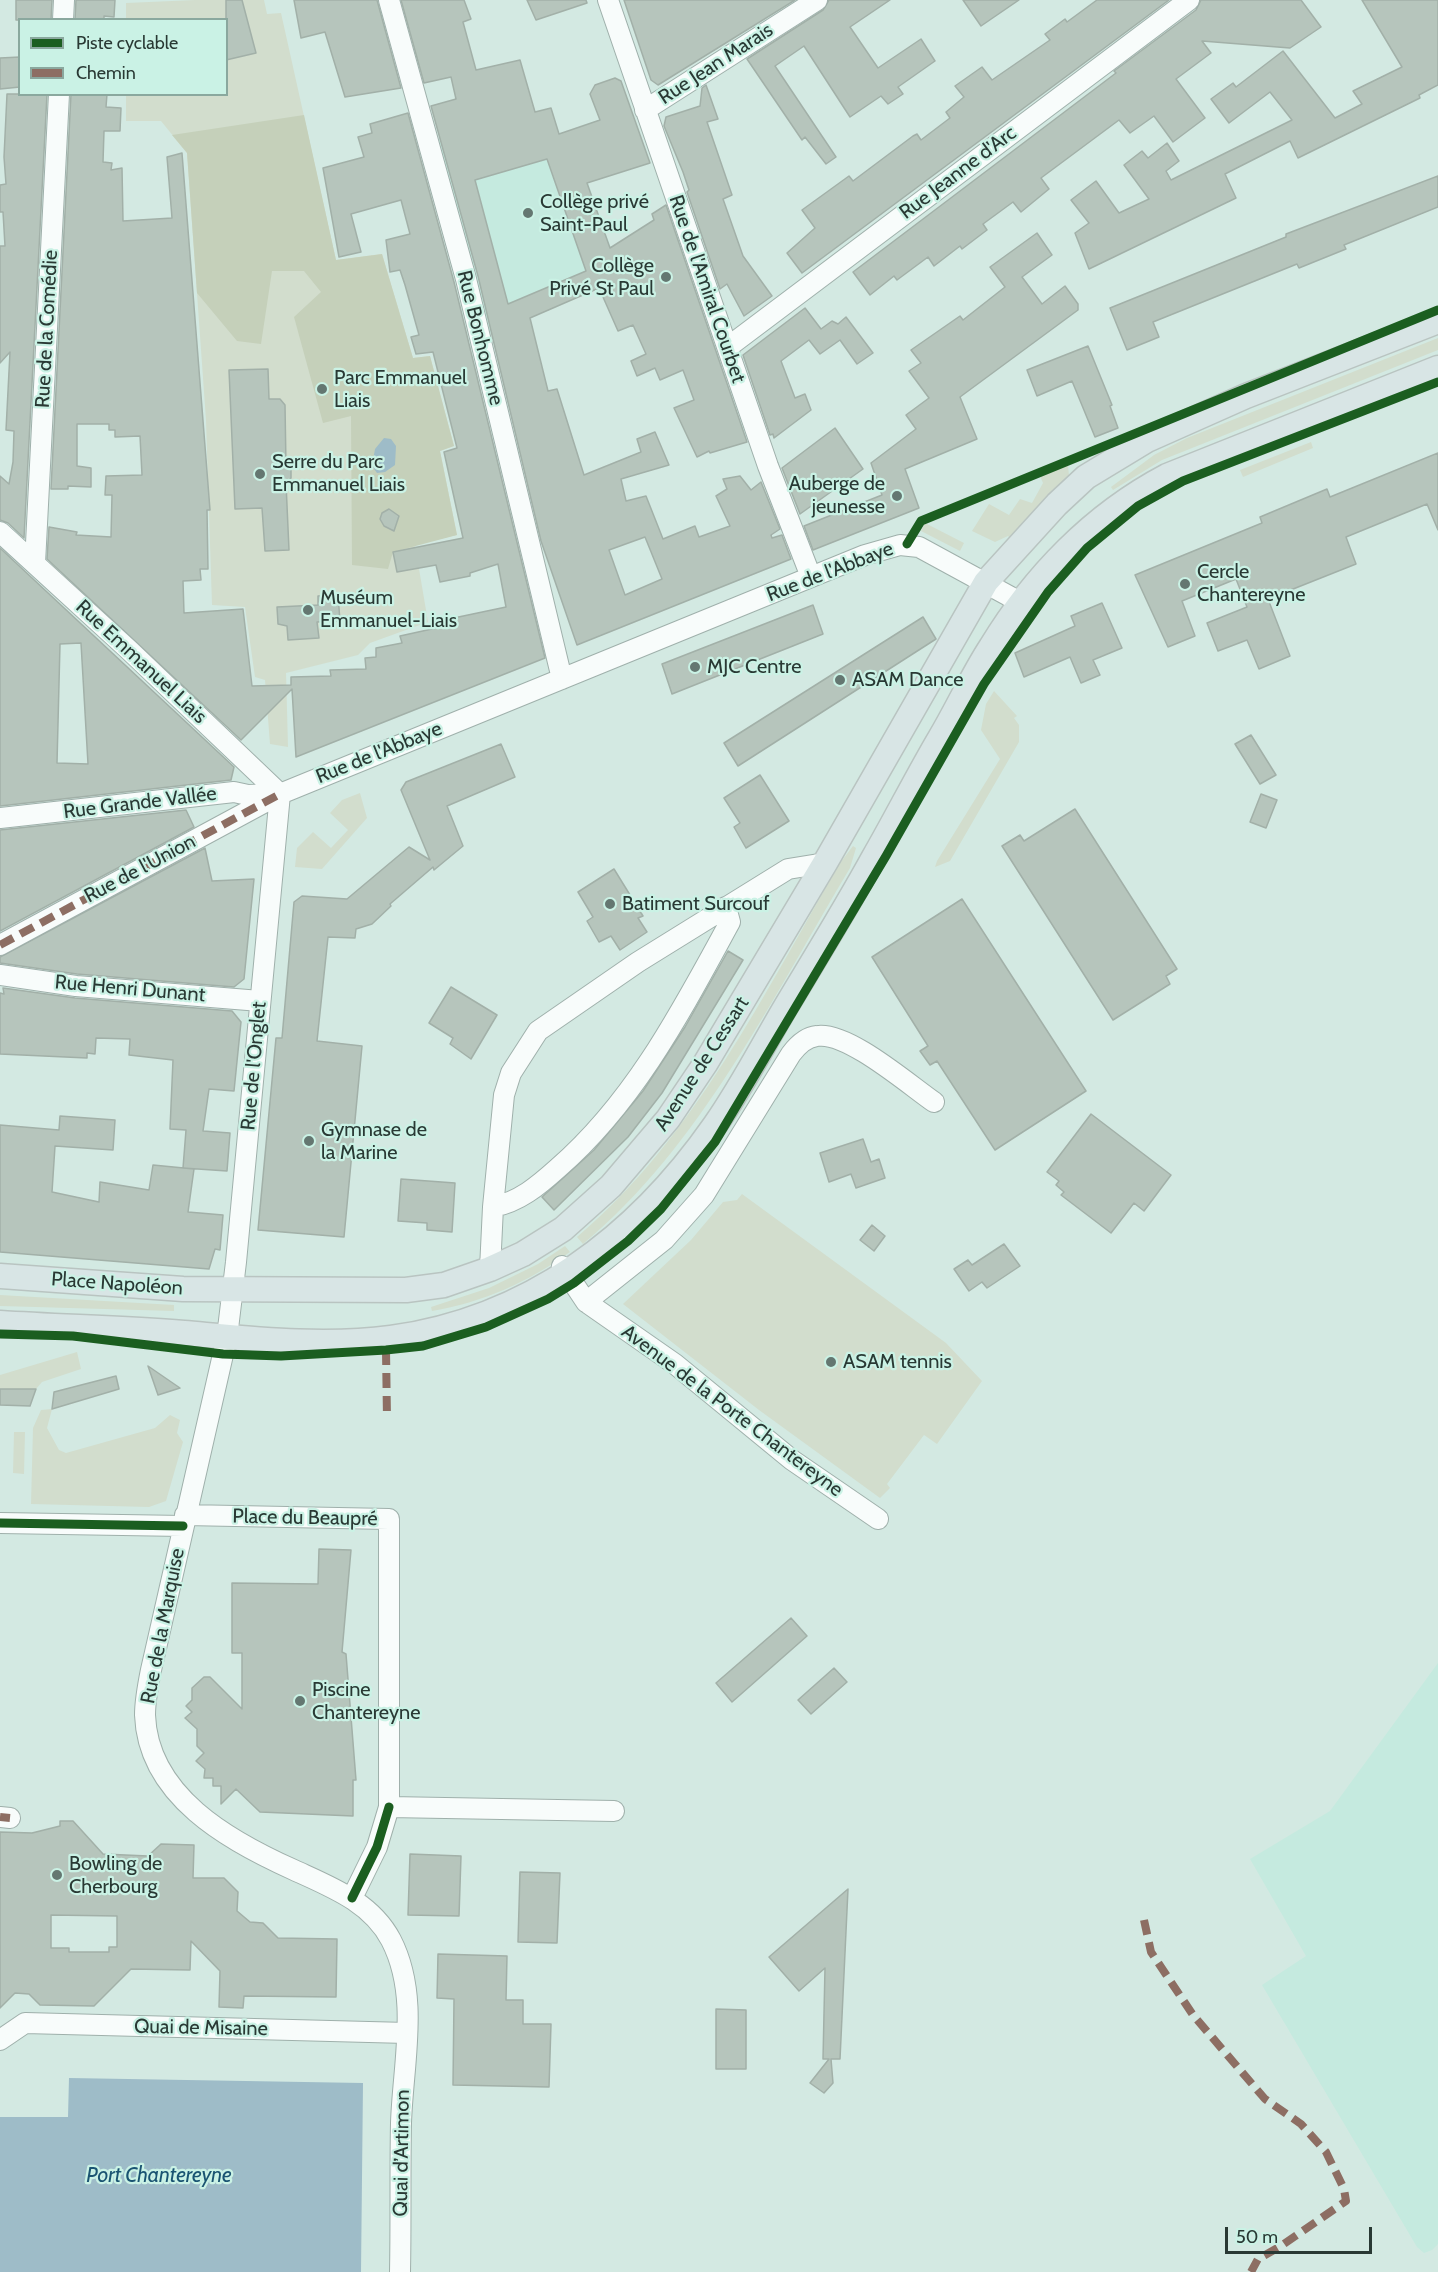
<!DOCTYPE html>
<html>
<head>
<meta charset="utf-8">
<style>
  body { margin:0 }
  #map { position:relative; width:1438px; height:2272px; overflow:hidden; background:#d3e9e2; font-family:Cabin,sans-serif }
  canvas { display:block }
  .legend { position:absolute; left:18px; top:18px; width:210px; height:78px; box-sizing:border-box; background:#caf2e5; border:2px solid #8aa89e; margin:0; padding:8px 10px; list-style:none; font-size:18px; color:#293934 }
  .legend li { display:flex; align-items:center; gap:12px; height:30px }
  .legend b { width:30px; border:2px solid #8aa89e }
  .scale { position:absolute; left:1225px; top:2227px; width:147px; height:27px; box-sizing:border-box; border:3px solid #293934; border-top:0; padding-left:8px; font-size:18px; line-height:21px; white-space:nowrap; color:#293934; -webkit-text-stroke:4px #caf2e5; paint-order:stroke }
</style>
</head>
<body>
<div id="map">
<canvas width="1438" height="2272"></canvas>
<ul class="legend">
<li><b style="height:8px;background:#1b5e20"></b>Piste cyclable</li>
<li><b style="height:8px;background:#8d6e63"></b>Chemin</li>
</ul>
<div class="scale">50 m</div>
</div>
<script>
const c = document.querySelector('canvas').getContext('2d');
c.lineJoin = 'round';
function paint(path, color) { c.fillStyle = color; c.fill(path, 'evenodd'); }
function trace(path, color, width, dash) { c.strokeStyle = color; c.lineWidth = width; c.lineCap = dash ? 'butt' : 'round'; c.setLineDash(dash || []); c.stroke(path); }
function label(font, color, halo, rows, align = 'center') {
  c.font = font + ' Cabin,sans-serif'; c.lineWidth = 4.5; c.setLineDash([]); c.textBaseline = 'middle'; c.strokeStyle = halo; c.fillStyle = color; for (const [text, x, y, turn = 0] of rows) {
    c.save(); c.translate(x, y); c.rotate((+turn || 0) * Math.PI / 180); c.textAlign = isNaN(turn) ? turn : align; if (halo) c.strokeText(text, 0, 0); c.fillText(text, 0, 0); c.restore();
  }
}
paint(new Path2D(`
  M615 78 621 81 643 145 582 166 632 308 612 317 598 285 489 333 437 140 551 108 560 140 585 133 583 125 605 118 594 105 590 93Z
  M1438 1663V2244L1432 2250 1424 2253 1417 2247 1262 1985 1306 1956 1250 1859 1330 1811Z`), '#c5eadf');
paint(new Path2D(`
  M195 0H264L267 14 281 13 336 260 382 254 413 358 430 356 454 446 440 451 457 535 415 545 428 622 370 643 358 655 286 673 288 747 270 744 265 680 255 677 245 607 212 605 206 420 187 153 161 121H126V95L226 94V20L126 19V3Z
  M1438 338V350L1162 460 1113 490 1111 487 1154 455 1187 438Z
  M1311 442 1313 448 1243 477 1240 470Z
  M1068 465 1069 476 1012 540 1008 536 995 542 972 531 989 504 1009 515 1020 499 1032 503 1043 483 1040 476Z
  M925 523 964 543 960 551 921 531Z
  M994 691 1017 716 1014 718 1019 725V742L950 861 935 867 937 861 1000 759 981 730 986 704Z
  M360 793 367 818 322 869 295 867 297 848 313 832 331 848 348 830 330 813 342 800Z
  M853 846 856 848 850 868C772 998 701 1146 583 1244L577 1237C695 1137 763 995 840 863Z
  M742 1194 946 1343 982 1381 937 1444 924 1435 887 1484 890 1488 880 1498 759 1410 623 1304 691 1240 723 1202 737 1200Z
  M565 1246 570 1252C530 1281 482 1303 432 1311L431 1307 489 1288 538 1264Z
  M0 1295 174 1305V1311L0 1306Z
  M77 1352 81 1369 42 1382 36 1389H0V1375Z
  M52 1409 47 1428 59 1450 66 1453 155 1428 170 1415 180 1420 177 1433 183 1442 166 1501 149 1507 31 1504 33 1428 41 1410Z
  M14 1432H25L24 1474 13 1473Z`), '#d2ddcd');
paint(new Path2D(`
  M304 115 336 260 382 254 413 358 430 356 454 446 440 451 457 535 393 552 388 569 352 565 351 416 323 423 294 317 321 292 304 271H272L261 344 237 341 197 293 187 153 172 135Z`), '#c5d0ba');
paint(new Path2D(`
  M384 438 391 439 396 446 395 465 385 472 377 473 372 466 375 449Z
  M69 2078 363 2083 361 2272H0V2117H68Z`), '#9ebcc8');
const building = new Path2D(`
  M16 0H52L51 20H16Z
  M76 0H115L114 17 104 16V20H75Z
  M226 0H242L256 53 226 60Z
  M294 0H377L401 88 345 97 325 32 301 38Z
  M401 0H464L471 19 463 22 476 70 520 60 535 112 551 108 559 134 600 120 590 94 595 85 615 78 621 81 650 163 587 183 610 248 654 220 652 214 666 205 747 442 710 453 709 451 697 457 674 408 694 400 683 370 660 380 655 368 637 376 631 361 646 354 633 325 618 331 599 288 530 318 548 391 557 389 584 475 641 452 637 439 655 432 669 465 621 479 626 501 646 496 663 539 695 526 699 537 730 526 716 496 727 489 723 479 740 476 751 490 761 482 780 529 771 535 772 538 782 535 791 559 577 645 541 541 478 276 431 106 456 99 451 77 424 83ZM547 159 586 271 508 304 475 180ZM645 537 662 579 625 595 609 550Z
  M527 0H586L587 3 536 20Z
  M624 0H795L658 85 651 80Z
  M829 0H890L850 27 878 68 921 39 935 61 898 87 903 94 888 104 881 96 850 117 804 46 775 66 836 157 826 164 805 137 802 140 747 59 823 10Z
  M963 0H1019L981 26Z
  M1097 0H1169L802 273 787 253 815 228 802 210 849 176 853 181 913 136 917 134 921 140 950 118 946 112 964 97 955 86 982 67 992 80 1050 40 1045 34 1065 19 1067 22Z
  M1201 0H1301L1321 27 1290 48 1202 41 1211 53 1176 79 1205 118 1173 142 1154 116 1130 133 1119 120 1041 178 1049 189 1021 212 1013 202 983 224 987 230 962 249 960 246 934 266 928 257 897 280 894 276 870 295 853 272 1116 73 1114 71 1196 10Z
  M1362 0H1438V85L1419 95 1420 98 1298 158 1290 141 1225 174 1236 198 1089 269 1075 233 1089 223 1071 200 1096 181 1119 213 1149 199 1124 165 1142 151 1148 158 1167 143 1179 161 1166 171 1171 180 1292 120 1270 92 1229 123 1211 99 1233 83 1236 87 1283 51 1335 118 1362 104 1353 91 1402 67Z
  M20 57V87L0 89V58Z
  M706 85 718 119 707 122 732 195 723 199 743 256 772 296 744 316 727 284 720 289 687 192 689 190 683 172 664 126 666 117 700 106 702 88Z
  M7 94H47L24 538 8 523 0 520V476L9 484 13 462 14 431 6 430 10 352 0 363V246H5L3 212H0V185L6 184 4 157Z
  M71 94H107L106 107 121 108 120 131H104L103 162 112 163 111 170 122 168 123 221 172 218 167 157 182 153 210 510H207L208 569H200L201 580 183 581 184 613 243 609 252 686 291 685V677L331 676 330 670 366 669 365 658 376 657V648L402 643 400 636 450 625 449 619 506 607 498 564 470 573V576L440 582 436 565 397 572 393 552 463 538 444 452 457 448 433 352 416 354 411 337 419 335 405 285 400 270 390 272 386 240 410 234 401 200 351 214 361 252 339 257 323 168 364 157 358 137 372 133 370 124 408 113 454 282 545 658 296 757 292 689 241 740 47 559 49 527 77 532 76 535 111 537 112 495H105L106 476 142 475 140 436 115 437V430H109V424H77V466L91 468V487L68 486V489H51Z
  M1438 176V207L1344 245 1346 249 1299 268 1297 264 1153 322 1159 337 1127 350 1110 308 1286 237V234Z
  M1037 233 1052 255 1022 277 1042 304 1065 286 1078 304V310L960 397 977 439 905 469 919 508 813 550 804 526 882 495 871 463 916 429 906 415 929 398 909 371 921 363 911 350 960 316 963 320 1005 287 990 267Z
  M805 308 821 329 832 321 838 324 846 317 873 353 857 364 840 340 820 354 809 340 781 361 795 398 805 394 811 410 774 438 773 434 770 435 743 355Z
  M1088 346 1112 405 1110 406 1118 428 1095 437 1072 381 1037 396 1027 370Z
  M268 369 269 399H280L285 405 286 466 291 470V478L286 483 289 550 265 551 262 508 235 509 229 370Z
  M835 428 863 469 800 514 782 468Z
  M1438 453V530L1427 504 1346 537 1356 564 1268 599 1290 656 1259 669 1247 640 1218 651 1207 623 1247 607 1236 579 1182 601 1195 636 1168 647 1135 575 1262 523 1260 517 1327 489 1330 497Z
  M389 509 399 516 394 531 384 526 380 519 382 513Z
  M0 548 234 767 231 780 0 806ZM81 643 88 764 57 763 60 644Z
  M338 595 340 621 317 622 319 638 288 640 287 626 278 624 277 607 318 605V596Z
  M1102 603 1122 648 1093 660 1100 675 1081 683 1070 657 1024 677 1015 653 1075 626 1071 616Z
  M813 605 823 634 672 694 662 664Z
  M923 617 936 639 738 766 724 743Z
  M1251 735 1276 775 1260 784 1235 744Z
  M501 744 515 777 447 806 463 846 434 870 433 867 390 904 391 906 372 924 356 929 355 938 328 937 317 1041 362 1046 344 1237 258 1230 276 1038H282L294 902 302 896 347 899 409 847 430 860 401 790 406 782Z
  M760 775 789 821 746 848 734 827 740 823 724 798Z
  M1261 794 1277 800 1266 828 1250 822Z
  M1075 809 1177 969 1166 976 1170 984 1113 1020 1002 846 1020 835 1024 841Z
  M186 810 194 827 0 931V830Z
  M205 848 212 881 254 879 244 979 234 987 77 974 0 963V957Z
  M614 869 643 916 638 918 647 932 620 950 611 936 599 942 587 921 593 917 578 892Z
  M962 899 1086 1091 995 1150 937 1061 930 1065 920 1051 928 1046 872 957Z
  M728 951 743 960 662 1093 628 1137 554 1210 542 1197 594 1150 643 1091 685 1027Z
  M451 987 497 1015 471 1059 450 1044 453 1038 429 1023Z
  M3 988 75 998 232 1011 241 1022 234 1091 209 1089 203 1131 230 1133 227 1171 183 1168 186 1130 170 1129 173 1060 129 1055 130 1039 96 1038 95 1054 87 1053V1058L0 1054V993L4 994Z
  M1091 1114 1171 1175 1144 1211 1134 1203 1111 1233 1061 1195 1064 1192 1056 1185 1059 1181 1047 1172Z
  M60 1116 115 1120 113 1150 55 1146 52 1192 99 1202 100 1182 149 1190 153 1165 194 1169 188 1212 223 1215 220 1250 215 1249 209 1269 0 1252V1125L59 1130Z
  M863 1139 871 1162 879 1159 885 1178 856 1188 851 1174 829 1182 820 1153Z
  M401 1179 455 1183 452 1232 427 1230V1223L398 1221Z
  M872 1225 885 1236 874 1251 860 1240Z
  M1004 1244 1020 1266 987 1288 982 1282 969 1291 954 1269 968 1260 972 1265Z
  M148 1366 180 1388 158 1395Z
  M116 1376 119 1389 52 1409 54 1392Z
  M0 1389H36L30 1406 0 1405Z
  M319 1549 351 1550 342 1652 346 1654 356 1780H353V1816L260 1812 236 1789 221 1804V1786H213V1778H204L205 1769 196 1761 204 1753 197 1746V1729L185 1718 192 1712 186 1706 192 1700V1688L204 1677H210L242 1709V1653H232V1583L318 1584Z
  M791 1618 807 1636 732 1702 716 1683Z
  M834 1668 847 1682 811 1714 798 1700Z
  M60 1821H73L103 1854 148 1856 161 1844 194 1845 193 1878H224L238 1892 237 1911 250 1922 263 1923 278 1938 337 1939 336 1997 244 1996 243 2008 219 2007 220 1971 191 1941 190 1970 131 1969 94 2006 40 2005 29 1994 15 1993 0 2008V1832L32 1833 60 1826ZM51 1915 117 1916V1947H109V1952H69V1948H51Z
  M410 1854 461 1856 459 1916 408 1915Z
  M520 1872 560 1873 557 1943 518 1942Z
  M848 1889 840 2059H831L833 2083 824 2093 810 2083 829 2059H823L825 1968 799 1991 769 1957Z
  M438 1954 507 1956 506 2000H523V2024H551L549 2087 453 2085 454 1999 437 1998Z
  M716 2009 746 2010V2069H716Z`);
paint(building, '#b6c5bc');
trace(building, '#a2b0a8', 1.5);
const minor = new Path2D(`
  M389 0 466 279 562 679
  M608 0 768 466 811 577
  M63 20 64 0
  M645 110 817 0
  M728 347 1189 0
  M0 532 129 650 280 794
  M35 563 59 94
  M280 794 236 1262 227 1337 151 1670C148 1685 145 1700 145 1715 148 1796 229 1841 294 1870 331 1887 371 1902 391 1940 420 1996 403 2062 401 2123 400 2172 401 2222 400 2272
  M0 818 234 792 248 795 274 794
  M0 945 280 794 865 555 900 545 919 547 1020 602
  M0 975 76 986 260 1001
  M493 1207C519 1202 538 1186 558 1168 635 1101 682 1010 730 922L726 907
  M562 1266 586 1302 675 1364 792 1460 878 1519
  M490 1269 493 1207 504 1095 511 1073 538 1031 638 962 788 869 825 863
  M586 1302 664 1240 704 1195 791 1054C797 1046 806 1037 817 1036 847 1031 908 1084 934 1102
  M185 1515 389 1519V1807L377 1847 352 1898
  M0 1523 183 1526
  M389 1807 614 1811
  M0 1817 10 1818
  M0 2040 25 2023 407 2033`);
const major = new Path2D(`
  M0 1276 183 1289 406 1290 444 1285 490 1269 523 1254 563 1229 611 1186 668 1119 705 1064 825 863 986 582 1057 504 1086 477 1147 440 1246 396 1438 321
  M0 1323C61 1327 123 1328 184 1333 253 1339 322 1347 391 1338 529 1319 637 1237 715 1125 741 1088 762 1047 785 1008 815 958 846 908 874 857 897 817 917 777 940 738 958 708 972 676 991 647 1034 576 1093 515 1167 476L1438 368`);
trace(minor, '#9fb0ab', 22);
trace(major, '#b9c4c1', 27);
trace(minor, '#f8fcfb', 20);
trace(major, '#d8e5e5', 24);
trace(new Path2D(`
  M0 945 280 794
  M386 1350 387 1419
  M0 1817 10 1818
  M1144 1920 1151 1952 1193 2015 1265 2099 1301 2124 1326 2152 1344 2189 1346 2201 1281 2246 1258 2259 1251 2272`), '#8d6e63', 8, [15, 8]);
trace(new Path2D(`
  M907 544 921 521 1438 310
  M0 1334 73 1336 223 1354 281 1356 386 1350 423 1346 486 1327 548 1299 574 1283 628 1241 661 1209 715 1142 886 856 984 684 1048 592 1087 548 1138 506 1183 481 1438 382
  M0 1523 183 1526
  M352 1898 377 1847 389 1807`), '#1b5e20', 9);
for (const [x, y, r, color] of [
  [528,213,6,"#647771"],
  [666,277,6,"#647771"],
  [322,389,6,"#647771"],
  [260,474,6,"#647771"],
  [897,496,6,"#647771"],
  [1185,584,6,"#647771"],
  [308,610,6,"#647771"],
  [695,667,6,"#647771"],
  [840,680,6,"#647771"],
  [610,904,6,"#647771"],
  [309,1141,6,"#647771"],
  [831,1362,6,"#647771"],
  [300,1701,6,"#647771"],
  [57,1875,6,"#647771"]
]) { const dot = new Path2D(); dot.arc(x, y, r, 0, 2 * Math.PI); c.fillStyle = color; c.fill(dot); trace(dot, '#caf2e5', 2); }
label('20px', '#293934', '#caf2e5', [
  ["Rue Jean Marais",716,64,-33],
  ["Rue Jeanne d'Arc",958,173,-37],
  ["Rue de l'Amiral Courbet",707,289,71],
  ["Rue de la Comédie",47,329,-87],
  ["Rue Bonhomme",480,338,76],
  ["Rue de l'Abbaye",830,572,-21],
  ["Rue Emmanuel Liais",141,662,43],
  ["Rue de l'Abbaye",379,753,-22],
  ["Rue Grande Vallée",140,803,-7],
  ["Rue de l'Union",140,869,-28],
  ["Rue Henri Dunant",130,989,5],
  ["Avenue de Cessart",702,1064,-57],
  ["Rue de l'Onglet",254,1066,-85],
  ["Place Napoléon",117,1284,4],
  ["Avenue de la Porte Chantereyne",732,1411,37],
  ["Place du Beaupré",305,1518,1],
  ["Rue de la Marquise",163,1626,-79],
  ["Quai de Misaine",201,2028,1],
  ["Quai d’Artimon",402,2153,-89]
]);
label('20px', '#293934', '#caf2e5', [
  ["Collège privé",540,202],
  ["Saint-Paul",540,225],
  ["Collège",654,266,"right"],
  ["Privé St Paul",654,289,"right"],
  ["Parc Emmanuel",334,378],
  ["Liais",334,401],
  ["Serre du Parc",272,462],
  ["Emmanuel Liais",272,485],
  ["Auberge de",885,484,"right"],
  ["jeunesse",885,507,"right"],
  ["Cercle",1197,572],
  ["Chantereyne",1197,595],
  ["Muséum",320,598],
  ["Emmanuel-Liais",320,621],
  ["MJC Centre",707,667],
  ["ASAM Dance",852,680],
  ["Batiment Surcouf",622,904],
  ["Gymnase de",321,1130],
  ["la Marine",321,1153],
  ["ASAM tennis",843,1362],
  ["Piscine",312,1690],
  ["Chantereyne",312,1713],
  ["Bowling de",69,1864],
  ["Cherbourg",69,1887]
], 'left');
label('italic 21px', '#1a5472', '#caf2e5', [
  ["Port Chantereyne",159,2176]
]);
</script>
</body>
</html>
